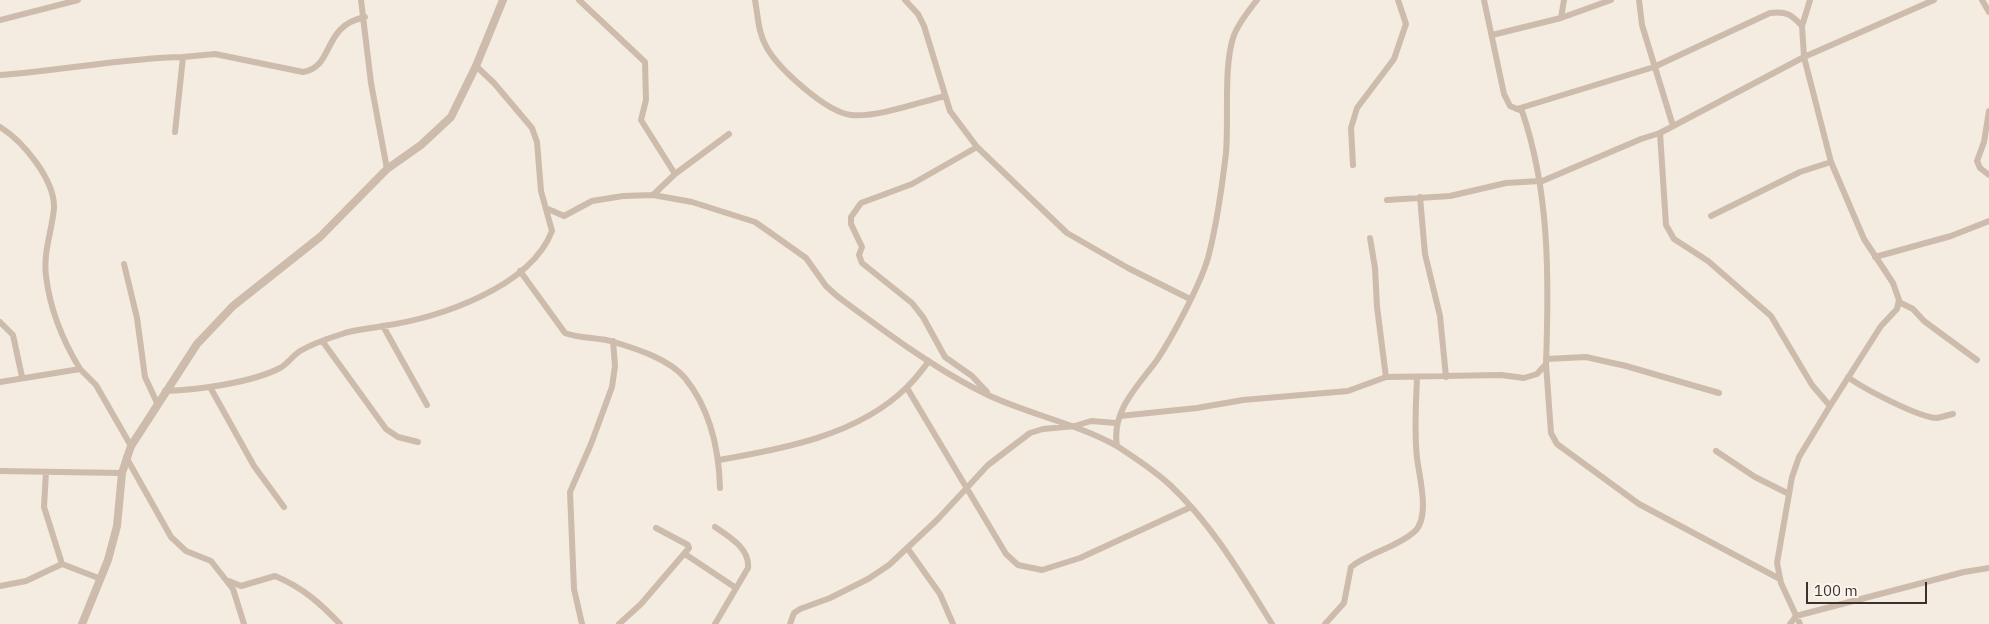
<!DOCTYPE html>
<html>
<head>
<meta charset="utf-8">
<style>
  body { margin:0 }
  #map { position:relative; width:1989px; height:624px; overflow:hidden; background:#f4ebe1; font-family:"IBM Plex Sans",sans-serif }
  canvas { display:block }
  .scale { position:absolute; left:1806px; top:582px; width:121px; height:22px; box-sizing:border-box; border:2px solid #3b302b; border-top:0; padding-left:6px; font-size:15px; line-height:18px; white-space:nowrap; color:#3b302b; -webkit-text-stroke:4px #fbf5ee; paint-order:stroke }
</style>
</head>
<body>
<div id="map">
<canvas width="1989" height="624"></canvas>
<div class="scale">100 m</div>
</div>
<script>
const c = document.querySelector('canvas').getContext('2d');
c.lineJoin = 'round';
function trace(path, color, width, dash) { c.strokeStyle = color; c.lineWidth = width; c.lineCap = dash ? 'butt' : 'round'; c.setLineDash(dash || []); c.stroke(path); }
trace(new Path2D(`
  M361 0 371 83 387 169
  M579 0 645 62 646 100 641 120 675 174
  M755 0C758 16 758 33 767 48 779 69 826 112 851 115 876 118 920 102 945 96
  M905 0 918 14 924 26 950 111 977 147 1067 233 1128 268 1190 299
  M1257 0C1249 10 1239 23 1234 35 1223 66 1229 119 1226 153 1222 187 1217 224 1208 258 1200 285 1173 336 1157 360 1138 386 1111 411 1117 446 1135 458 1154 470 1170 485 1212 524 1242 576 1272 624
  M1639 0 1642 25 1673 126
  M1982 0 1989 12
  M1561 18 1564 0
  M0 20 78 0
  M1492 35 1561 18 1611 0
  M183 57 215 54 303 72C335 67 321 26 365 17
  M0 75C61 71 122 58 183 57L175 132
  M1517 109 1654 67 1770 13C1786 11 1791 14 1802 26
  M1989 111 1984 142 1977 161 1980 168 1989 175
  M0 127C23 141 55 180 54 208 52 231 43 252 46 276 50 310 63 341 80 369
  M1660 133 1666 225 1674 239 1708 261 1771 316 1812 385 1830 406
  M977 147 912 184 861 203 851 217V224L862 247 859 255 862 263 912 303 923 317 945 357 972 376 987 392
  M1353 165 1351 128 1357 108 1394 59 1406 24 1398 0
  M1540 182 1641 139 1660 133 1804 57 1934 0
  M653 195 675 174 729 134
  M1420 197 1425 254 1440 316 1446 377
  M1387 200 1450 196 1506 183 1540 181
  M548 209 564 216 592 201 623 196 653 195 692 202 755 222 768 231 806 258 826 286 837 296C884 331 937 371 990 396 1032 415 1077 424 1117 446
  M1711 216 1800 172 1831 162
  M1370 238 1375 268 1377 307 1386 377
  M1875 257 1951 236 1989 221
  M124 264 137 318 145 377 158 405
  M520 271 565 333C580 339 599 337 614 342 637 349 669 359 685 378 710 409 719 450 720 488
  M1899 302 1913 309 1924 321 1977 360
  M0 322 13 335 22 377
  M383 326 427 405
  M323 342 386 429 398 437 418 442
  M1546 359 1586 357 1626 366 1719 393
  M1546 364 1551 433 1557 444 1639 504 1780 579
  M1848 377C1862 388 1920 418 1937 418 1942 417 1948 415 1953 414
  M0 382 80 369 96 385 131 446
  M210 387 254 466 284 507
  M907 388 1006 554 1018 565 1042 570 1080 558 1191 507
  M165 391C197 390 251 383 280 368 288 364 292 356 300 351 312 344 329 338 342 334 356 329 369 329 383 326 438 318 530 288 552 231L541 191 537 142 532 128 494 83 476 66
  M1120 416 1197 408 1243 400 1348 391 1386 377 1501 375 1524 378 1537 374 1546 364C1549 280 1550 192 1522 111L1510 106 1504 94 1484 0
  M1716 451 1755 477 1789 494
  M126 457 171 537 186 551 211 561 233 589 244 624
  M719 460C783 449 859 435 907 387 915 380 922 370 929 361
  M0 471 122 473
  M46 472 44 507 62 564
  M715 527C730 537 750 549 748 568L715 624
  M908 549 940 594 953 624
  M685 554 736 588
  M229 581 241 586 275 576C302 587 320 603 340 624
  M0 586 26 581 62 564 101 579
  M582 624 574 589 570 492 591 444 612 387 615 366 613 341
  M619 624 641 604 689 548 688 545 656 528
  M790 624 794 613 800 609 830 598 868 579 889 565 937 520 988 465 1030 433 1043 429 1075 426 1091 421 1116 423
  M1325 624 1344 603 1351 567C1370 552 1396 548 1414 532 1431 518 1419 476 1417 458 1414 432 1416 404 1417 377
  M1790 624 1796 616 1964 572 1989 568
  M1800 624 1781 583 1777 563 1792 477 1799 457 1830 406 1881 326 1897 309 1899 300 1893 283 1864 239 1831 162 1804 57 1802 26 1810 0`), '#cdbbac', 6);
trace(new Path2D(`
  M82 624 108 560 117 526 122 473 131 446 197 344 233 306 320 237 387 169 421 145 451 117 476 66 503 0`), '#cdbbac', 8);
</script>
</body>
</html>
